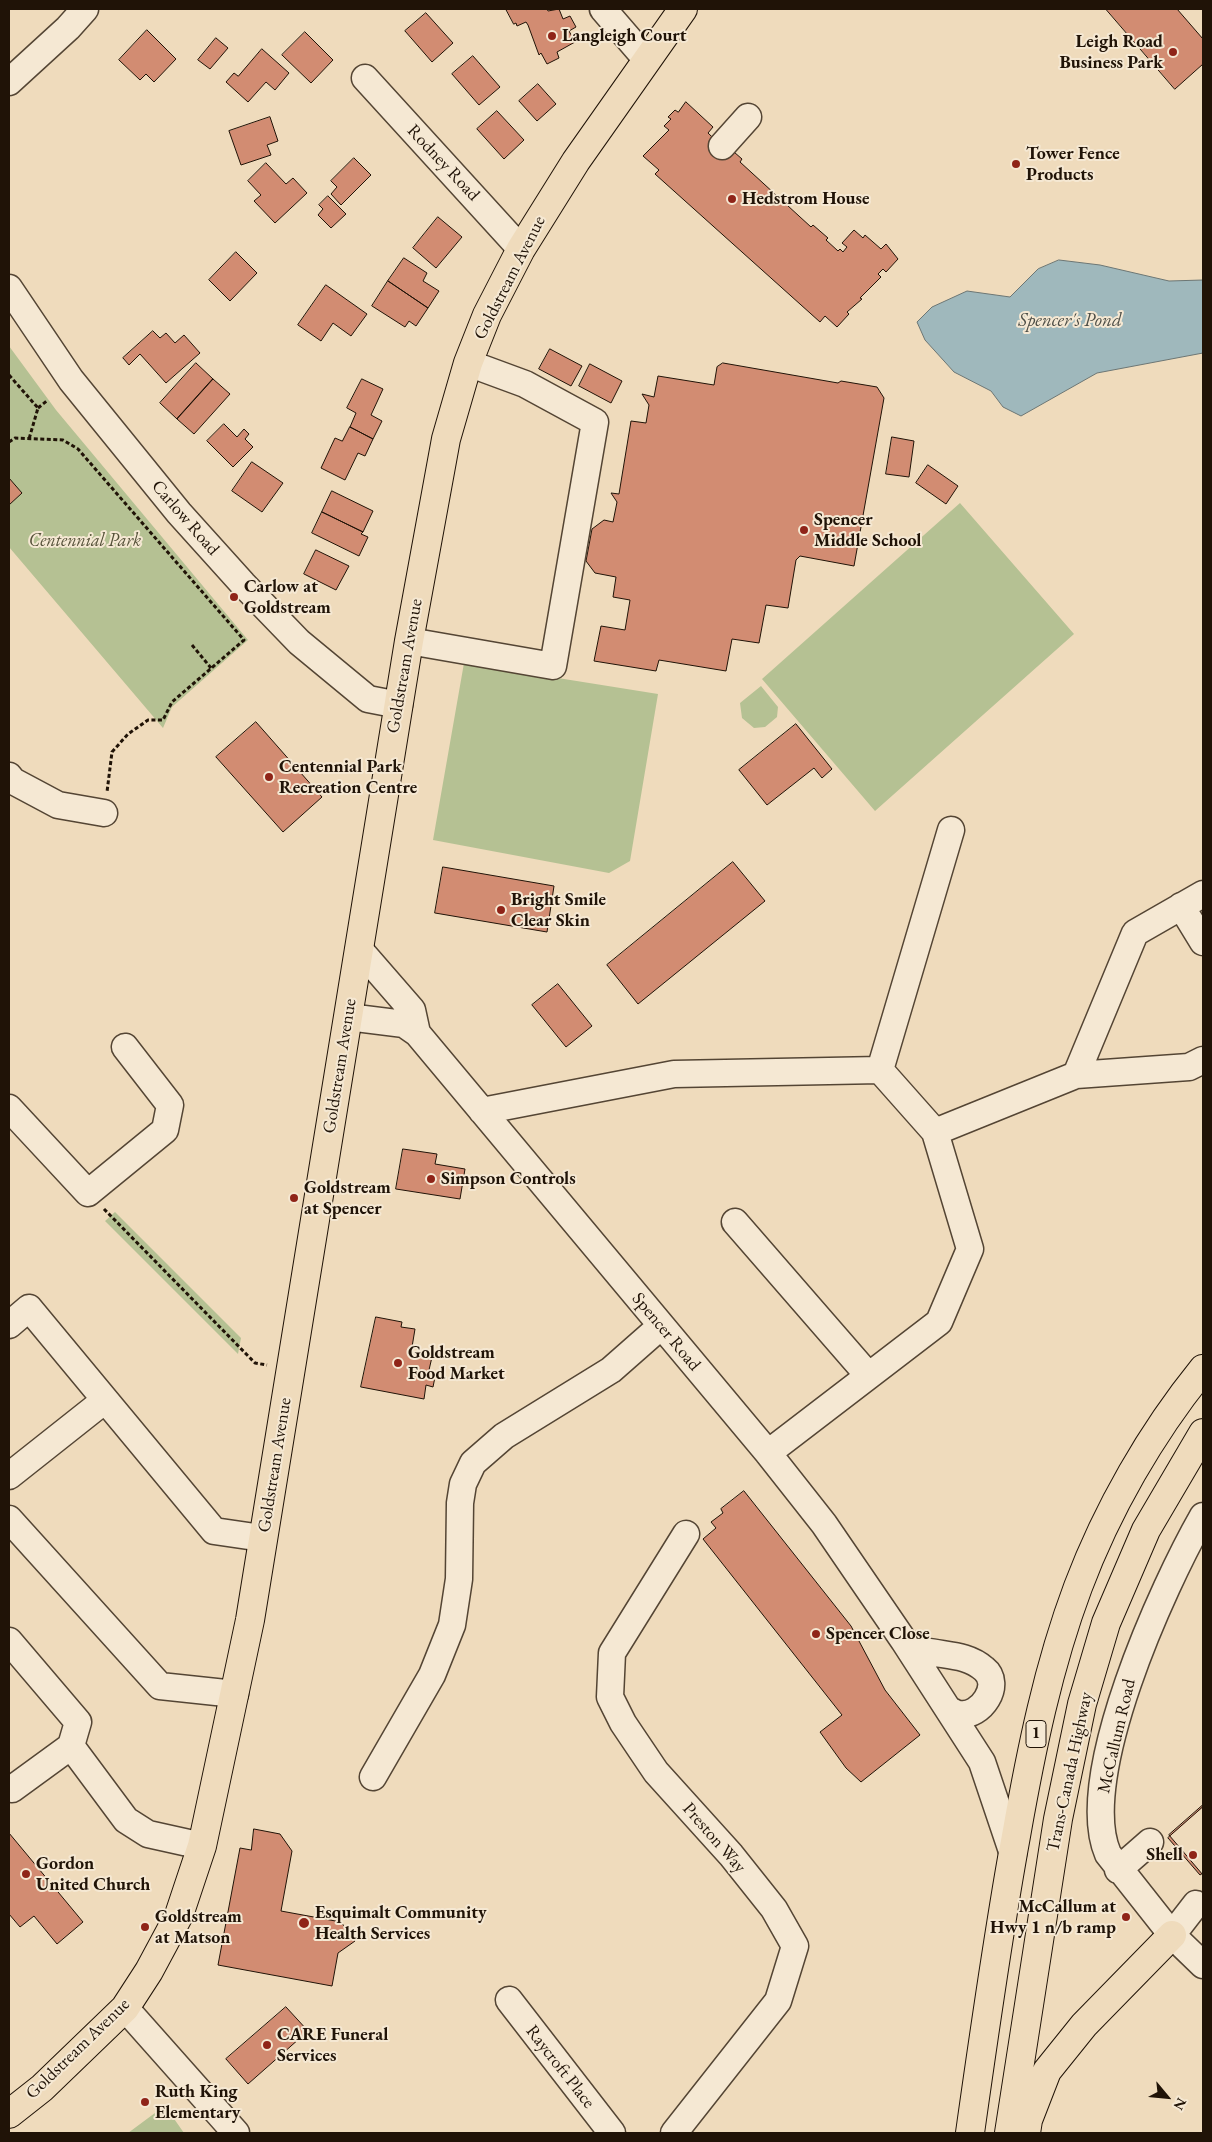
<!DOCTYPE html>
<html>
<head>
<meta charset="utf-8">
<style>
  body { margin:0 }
  #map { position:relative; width:1212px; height:2142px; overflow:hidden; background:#efdbbc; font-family:"EB Garamond",serif }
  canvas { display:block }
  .frame { position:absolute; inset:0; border:10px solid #201307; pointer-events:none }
  .north { position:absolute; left:1142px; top:2072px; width:50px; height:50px; -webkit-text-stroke:4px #f5e8d3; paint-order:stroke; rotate:118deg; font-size:14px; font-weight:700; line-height:20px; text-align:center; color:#201307 }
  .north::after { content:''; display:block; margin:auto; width:18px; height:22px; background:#201307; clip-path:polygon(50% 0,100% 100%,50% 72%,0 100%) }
</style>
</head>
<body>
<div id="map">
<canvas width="1212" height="2142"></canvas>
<div class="frame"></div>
<div class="north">N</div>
</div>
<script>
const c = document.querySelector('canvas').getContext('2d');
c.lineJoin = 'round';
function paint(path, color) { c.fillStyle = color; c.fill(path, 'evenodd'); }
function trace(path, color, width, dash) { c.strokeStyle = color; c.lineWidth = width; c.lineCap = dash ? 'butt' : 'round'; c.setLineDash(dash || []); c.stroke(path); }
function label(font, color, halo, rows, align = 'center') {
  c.font = font + ' "EB Garamond",serif'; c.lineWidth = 4; c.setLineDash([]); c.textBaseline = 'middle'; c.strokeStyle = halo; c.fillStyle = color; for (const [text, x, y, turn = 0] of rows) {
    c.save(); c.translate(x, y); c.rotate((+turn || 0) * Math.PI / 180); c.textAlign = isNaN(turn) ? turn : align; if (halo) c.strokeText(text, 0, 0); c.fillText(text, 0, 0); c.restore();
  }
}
paint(new Path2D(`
  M9 346 56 410 248 640 172 707 163 728 9 547Z
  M960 503 1074 634 875 811 762 679Z
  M464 663 658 694 630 861 609 873 433 840Z
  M761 686 778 707 777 717 765 727 754 728 742 718 740 703Z
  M115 1212 241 1338 238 1354 105 1221Z
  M159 2110 170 2113 184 2133H128Z`), '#b5c193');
const water = new Path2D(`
  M1059 260 1100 265 1169 281 1203 280V353L1097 373 1021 416 1003 407 991 391 954 372 925 340 917 322 932 307 967 291 1010 297 1038 269Z`);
paint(water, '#9fb8bc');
trace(water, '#6c7674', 1);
const building = new Path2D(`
  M506 9H547L548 11 559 9 563 19 570 16 576 27 569 31 575 42 557 52 559 58 547 64 541 53 539 55 528 25 526 22 517 26 516 23 514 24Z
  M1106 9H1177L1203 39V64L1175 89Z
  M426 13 453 43 432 62 405 31Z
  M147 30 176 59 154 82 146 74 140 80 119 60Z
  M305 32 333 60 311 83 282 55Z
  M216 38 228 48 210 69 198 60Z
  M262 49 289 73 275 90 266 82 248 102 226 82 234 73 238 76Z
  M473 56 500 87 479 105 452 74Z
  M538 84 556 104 537 121 519 101Z
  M686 102 713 127 708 133 731 155 734 152 742 159 740 162 811 227 813 225 828 238 826 240 838 251 840 249 843 252 847 247 842 243 854 230 863 238 865 235 881 249 886 244 898 259 886 272 883 269 878 274 881 277 860 298 862 299 847 312 849 314 837 327 825 316 820 322 655 174 659 170 643 156 669 130 664 126 671 119 668 117 675 110 678 112Z
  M497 111 524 140 504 159 477 129Z
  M270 117 278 141 267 145 271 155 241 165 229 131Z
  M354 158 371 175 341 205 331 194 337 187 331 181Z
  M266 163 286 184 293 178 307 193 275 223 254 201 261 195 248 181Z
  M328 196 346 214 331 228 318 215 323 209 319 205Z
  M438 217 462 237 436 268 413 248Z
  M236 252 257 273 230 301 209 280Z
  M404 258 427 273 423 281 439 291 428 308 388 281Z
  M388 281 428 308 416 326 409 321 405 327 372 306Z
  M326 285 367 314 351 336 333 323 321 341 298 325Z
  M153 331 160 338 166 333 175 343 184 335 200 353 166 383 140 354 129 365 123 358Z
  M550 349 582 366 571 386 539 369Z
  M196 363 213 379 177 419 160 403Z
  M723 363 838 383 841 381 877 387 884 398 854 566 800 556 796 560 788 608 766 605 759 643 732 639 726 671 659 660 656 671 594 661 601 626 625 630 630 600 613 597 616 577 595 573 586 561 592 529 604 520 613 522 617 502 611 493 619 494 631 421 646 423 649 405 642 394 654 397 658 376 714 385 717 367Z
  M590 364 622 381 611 403 579 386Z
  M213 379 230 394 194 434 177 419Z
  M362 379 383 389 371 415 382 421 373 439 350 427 356 413 347 408Z
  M224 424 237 437 244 429 249 434 245 439 253 447 233 467 207 441Z
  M350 427 373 439 365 456 358 453 345 480 321 468 335 438 342 441Z
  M892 437 914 441 909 477 886 474Z
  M252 462 283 483 262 512 232 491Z
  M928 465 958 486 946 504 916 483Z
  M9 478 22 493 9 505Z
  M332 491 373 511 363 532 322 512Z
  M322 512 363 532 361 534 368 537 359 556 312 533Z
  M316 550 349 566 336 590 304 574Z
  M256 722 322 797 283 832 216 757Z
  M796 724 832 769 822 778 814 768 767 805 739 770Z
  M733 862 765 901 638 1004 607 965Z
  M443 867 554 886 547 932 435 913Z
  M558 984 592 1026 566 1047 532 1005Z
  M403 1149 437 1154 435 1164 465 1169 460 1199 396 1189Z
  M376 1317 402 1322 401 1327 415 1329 411 1353 432 1357 429 1370 436 1372 433 1387 426 1385 424 1399 361 1387Z
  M744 1491 851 1626 885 1690 920 1735 861 1782 846 1768 820 1732 842 1715 703 1539 716 1528 711 1522 723 1513 721 1509Z
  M1203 1805V1875L1169 1835Z
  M1203 1807V1873L1200 1875 1168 1838Z
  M254 1829 280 1834 292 1851 281 1911 341 1922 355 1941 338 1953 332 1986 218 1965 240 1848 251 1850Z
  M9 1833 83 1922 57 1944 34 1916 20 1927 9 1914Z
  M286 2007 308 2031 248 2084 226 2059Z`);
paint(building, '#d28c72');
trace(building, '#201307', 1);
const minor = new Path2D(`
  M603 9 647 60
  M365 78 521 249
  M9 82 68 28 85 9
  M722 146 748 117
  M9 288 71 380 179 513 243 584 299 642 368 699 399 705
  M409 641 553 666 595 422 525 384 468 363
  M9 776 13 781 58 805 104 813
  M1181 906 1203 942
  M359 949 412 1010 417 1033
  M348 1017 404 1024 417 1033 768 1453 824 1524 904 1641
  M880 1070 951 830
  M1076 1075 1189 1067 1203 1060
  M9 1108 88 1193 165 1130 170 1105 125 1047
  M482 1111 674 1074 880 1070 935 1132 970 1249 939 1322 768 1453
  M935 1132 1076 1075 1135 933 1203 894
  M735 1222 868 1375
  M9 1325 29 1308 214 1531 262 1538
  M9 1476 105 1400
  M1203 1516C1163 1586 1075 1778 1108 1854L1172 1935 1203 1965
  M9 1519 160 1686 235 1694
  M9 1641 78 1722 71 1746 12 1789
  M949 1710C952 1711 956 1714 959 1714 981 1718 1003 1684 984 1669 967 1654 946 1656 925 1651 918 1649 911 1644 904 1641L982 1762 1013 1854
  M71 1746 126 1820 148 1834 202 1846
  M373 1777 432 1675 452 1625 459 1579 460 1503 463 1484 473 1463 504 1436 611 1370 661 1326
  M1118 1870 1150 1842
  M1172 1935 1196 1904
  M509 2000 612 2133
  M125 2008 236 2133
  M674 2133 778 2001 795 1946 774 1909 731 1855 656 1772 623 1723 610 1697 612 1653 686 1534`);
const major = new Path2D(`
  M9 2114 42 2088 125 2008 149 1971 179 1915 202 1846 250 1620 409 641 446 439 468 363 487 315 521 249 576 161 683 9`);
const highway = new Path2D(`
  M970 2133C984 2034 998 1934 1016 1836 1031 1751 1048 1667 1078 1587 1107 1510 1151 1433 1203 1369
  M1009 2133 1058 1819 1082 1704 1106 1623 1146 1530 1203 1433
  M1026 2133 1028 2120 1047 2071 1084 2025 1172 1935`);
trace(minor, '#544534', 29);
trace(major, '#201307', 30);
trace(highway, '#201307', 30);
trace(new Path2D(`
  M9 375 38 408 29 439
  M38 408 48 400
  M9 442 15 438 63 440 78 449 244 640 172 702 163 720H148L128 734 112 752 107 792
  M192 645 211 668
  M104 1209 255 1363 267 1365`), '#201307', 3, [4, 2.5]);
trace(minor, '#f5e8d3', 26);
trace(major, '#efdbbc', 28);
trace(highway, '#efdbbc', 28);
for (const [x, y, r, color] of [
  [552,36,5,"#8f2418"],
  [1173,52,5,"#8f2418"],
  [1016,164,5,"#8f2418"],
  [732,199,5,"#8f2418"],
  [804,530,5,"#8f2418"],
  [234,597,5,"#8f2418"],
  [269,777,5,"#8f2418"],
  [501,910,5,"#8f2418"],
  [431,1179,5,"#8f2418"],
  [294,1198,5,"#8f2418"],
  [398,1363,5,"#8f2418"],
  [816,1634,5,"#8f2418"],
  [1193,1855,5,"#8f2418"],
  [26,1874,5,"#8f2418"],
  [1126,1917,5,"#8f2418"],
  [304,1923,6,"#8f2418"],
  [145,1927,5,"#8f2418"],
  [267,2045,5,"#8f2418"],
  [145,2102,5,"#8f2418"]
]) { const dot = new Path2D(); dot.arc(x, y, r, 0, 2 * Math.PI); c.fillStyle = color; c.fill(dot); trace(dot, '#f5e8d3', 2); }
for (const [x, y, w] of [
  [1036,1734,20]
]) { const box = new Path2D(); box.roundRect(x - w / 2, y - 13.5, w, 27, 4); c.fillStyle = '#f5e8d3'; c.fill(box); trace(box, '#201307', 1); }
label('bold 16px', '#201307', null, [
  ["1",1036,1734]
]);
label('bold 18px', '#201307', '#f5e8d3', [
  ["Langleigh Court",562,36],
  ["Leigh Road",1163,42,"right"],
  ["Business Park",1163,63,"right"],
  ["Tower Fence",1026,154],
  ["Products",1026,175],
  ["Hedstrom House",742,199],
  ["Spencer",814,520],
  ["Middle School",814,541],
  ["Carlow at",244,587],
  ["Goldstream",244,608],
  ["Centennial Park",279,767],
  ["Recreation Centre",279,788],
  ["Bright Smile",511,900],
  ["Clear Skin",511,921],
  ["Simpson Controls",441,1179],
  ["Goldstream",304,1188],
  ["at Spencer",304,1209],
  ["Goldstream",408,1353],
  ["Food Market",408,1374],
  ["Spencer Close",826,1634],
  ["Shell",1183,1855,"right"],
  ["Gordon",36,1864],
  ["United Church",36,1885],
  ["McCallum at",1116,1907,"right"],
  ["Hwy 1 n/b ramp",1116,1928,"right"],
  ["Esquimalt Community",315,1913],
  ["Health Services",315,1934],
  ["Goldstream",155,1917],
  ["at Matson",155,1938],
  ["CARE Funeral",277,2035],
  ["Services",277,2056],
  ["Ruth King",155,2092],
  ["Elementary",155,2113]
], 'left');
label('18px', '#201307', '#f5e8d3', [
  ["Rodney Road",443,163,47],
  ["Goldstream Avenue",510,278,-63],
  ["Carlow Road",185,518,49],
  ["Goldstream Avenue",405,666,-80],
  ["Goldstream Avenue",340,1066,-81],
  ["Spencer Road",666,1332,50],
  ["Goldstream Avenue",275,1465,-81],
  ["McCallum Road",1117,1736,-77],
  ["Trans-Canada Highway",1070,1772,-78],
  ["Preston Way",714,1838,49],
  ["Goldstream Avenue",78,2049,-44],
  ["Raycroft Place",560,2067,52]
]);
label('italic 18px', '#545038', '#f5e8d3', [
  ["Centennial Park",85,541]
]);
label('italic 19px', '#4c4d46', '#f5e8d3', [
  ["Spencer's Pond",1070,321]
]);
</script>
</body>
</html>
